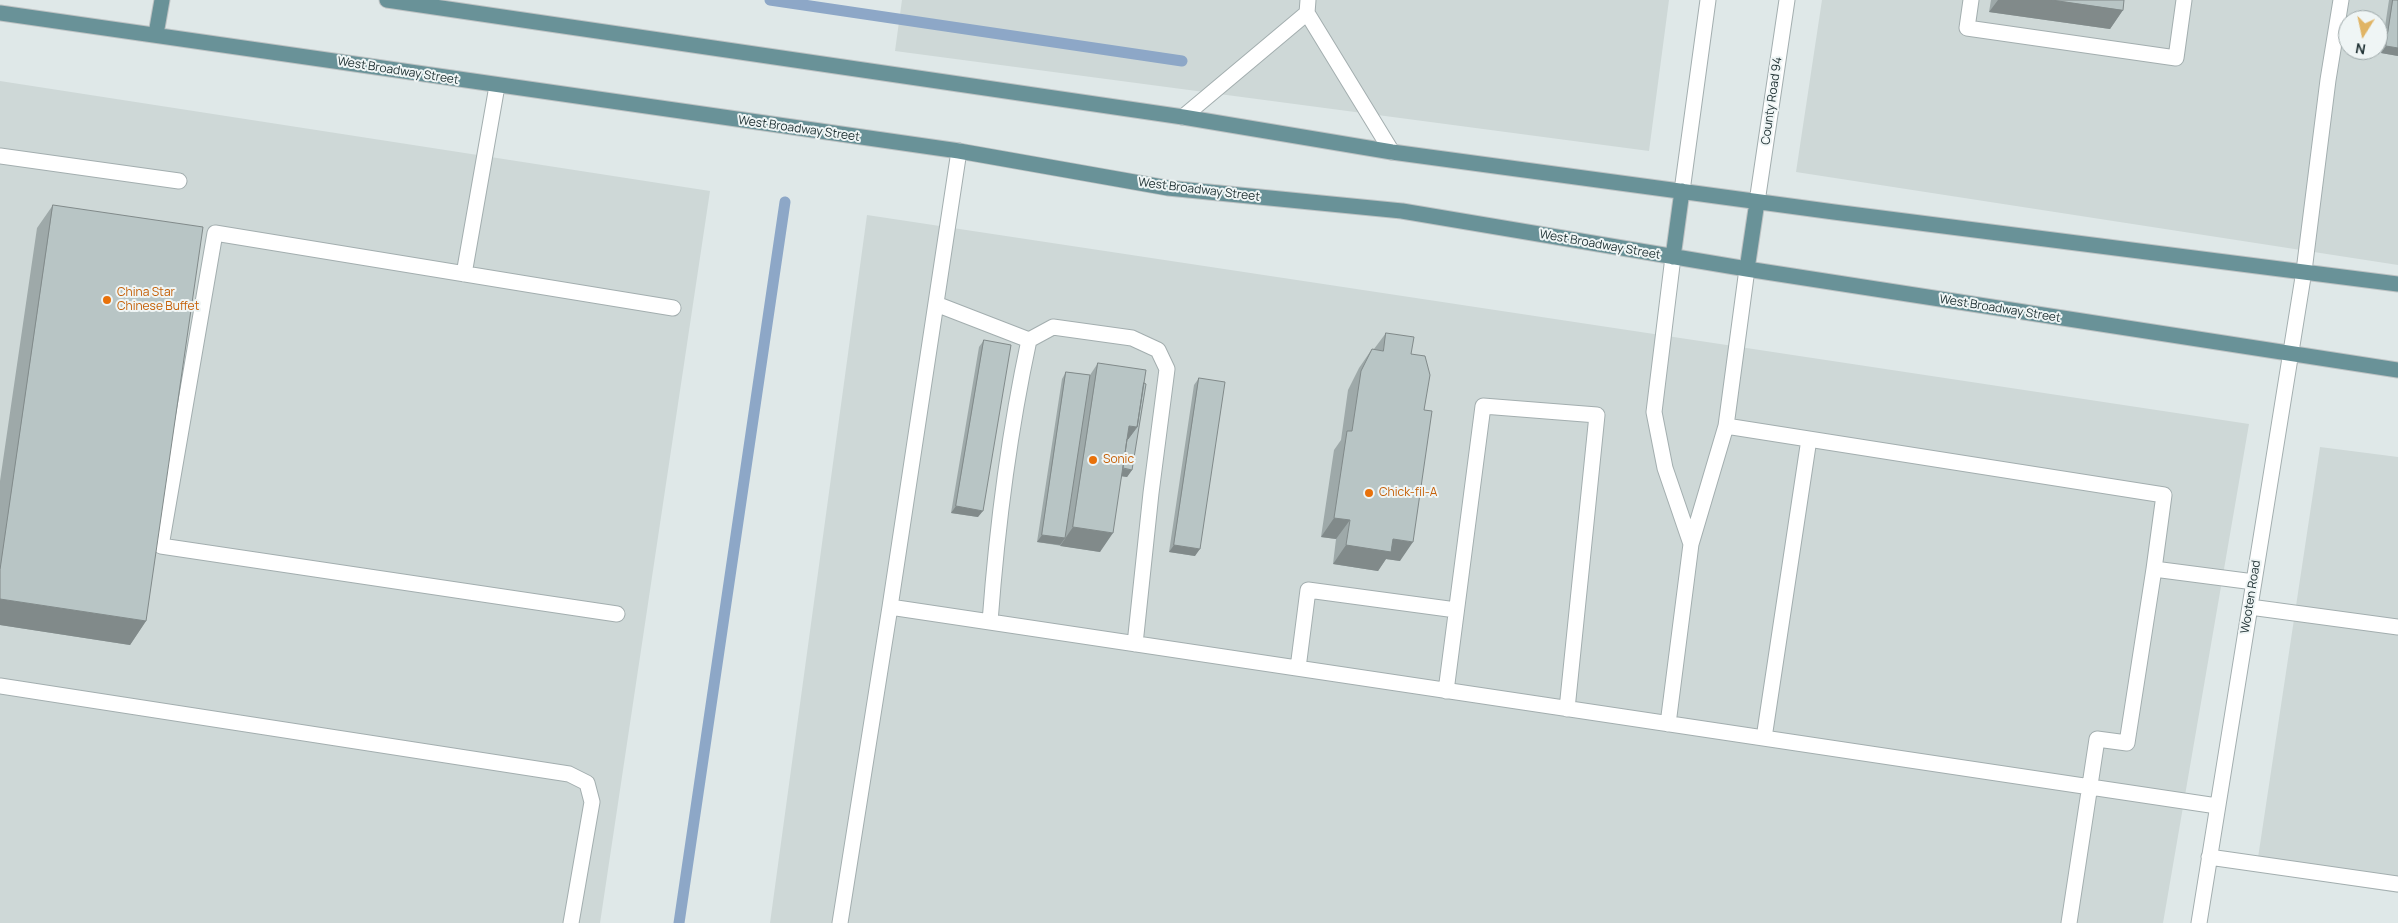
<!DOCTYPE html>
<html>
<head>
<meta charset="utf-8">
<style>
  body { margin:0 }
  #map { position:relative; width:2398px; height:923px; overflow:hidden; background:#dfe8e8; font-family:Manrope,sans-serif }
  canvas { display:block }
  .north { position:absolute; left:2338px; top:10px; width:50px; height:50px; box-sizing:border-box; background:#eff5f5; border:1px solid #9da8a9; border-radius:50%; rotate:190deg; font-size:14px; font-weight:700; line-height:20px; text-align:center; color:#223436 }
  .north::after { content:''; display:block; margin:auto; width:18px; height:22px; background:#e0b465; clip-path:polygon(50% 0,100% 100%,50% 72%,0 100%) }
</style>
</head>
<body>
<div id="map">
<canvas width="2398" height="923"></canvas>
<div class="north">N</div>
</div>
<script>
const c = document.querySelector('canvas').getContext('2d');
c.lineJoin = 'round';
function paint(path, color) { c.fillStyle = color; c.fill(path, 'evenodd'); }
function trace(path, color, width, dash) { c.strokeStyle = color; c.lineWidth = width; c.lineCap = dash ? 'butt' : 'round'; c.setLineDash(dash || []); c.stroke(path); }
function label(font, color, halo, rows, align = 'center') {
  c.font = font + ' Manrope,sans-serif'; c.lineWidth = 4; c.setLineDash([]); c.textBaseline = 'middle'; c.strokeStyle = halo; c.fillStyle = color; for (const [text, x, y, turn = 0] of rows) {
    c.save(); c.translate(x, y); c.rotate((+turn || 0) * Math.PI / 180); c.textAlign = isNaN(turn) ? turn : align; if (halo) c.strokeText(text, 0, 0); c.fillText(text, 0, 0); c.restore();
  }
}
paint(new Path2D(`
  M902 0H1669L1649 151 895 51Z
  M1822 0H2398V265L1796 172ZM2348 20H2378V50H2348Z
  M0 81 710 191 600 923H0Z
  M867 215 2249 424 2163 923H770Z
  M2320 447 2398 457V893L2256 871Z`), '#ced8d7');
trace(new Path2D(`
  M770 0 1182 61
  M679 923 785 202`), '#8da7c7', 11);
const minor = new Path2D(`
  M1308 0 1307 13 1392 152
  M1971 0 1967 28 2176 58 2184 0
  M1183 117 1307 13
  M0 156 179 181
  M1682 191 1708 0
  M1757 202 1787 0
  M1673 257 1654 412 1665 468 1691 544
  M464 274 497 86
  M936 304 1029 340
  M1726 426 2164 495 2154 569 2254 582
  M890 607 2217 806
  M2250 607 2398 627
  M617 614 161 546 215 233 673 308
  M990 622C997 527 1009 433 1029 340L1053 327 1132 338 1158 350 1167 369 1151 493 1135 644
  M1298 668 1308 590 1456 610
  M0 686 569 774 587 783 592 802 571 923
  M1446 691 1483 406 1597 415 1567 709
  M1668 724 1691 544 1726 426 1747 269
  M1764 738 1809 439
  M2209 857 2398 884
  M840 923 890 607 959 151
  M2069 923 2097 739 2127 743 2154 569
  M2199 923 2304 271 2328 80 2341 0`);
const major = new Path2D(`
  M387 0 1183 117 1392 152 1834 212 2398 284
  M0 13 959 151 1168 188 1402 211 1747 269 2398 370
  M156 34 162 0
  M1673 257 1682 191
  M1747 269 1757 202`);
trace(minor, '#a3aeaf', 17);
trace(major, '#bdc2c3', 17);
trace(minor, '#fff', 15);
trace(major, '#699298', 15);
paint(new Path2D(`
  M1991 0H2124L2123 10 2110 29 1989 12Z
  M2389 0H2398V56L2381 53Z
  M53 205 146 621 130 645 0 625V481L37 228Z
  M1386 333 1411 354 1400 561 1386 559 1378 571 1333 564 1336 539 1321 537 1334 450 1341 440 1348 390 1359 368 1372 349H1374Z
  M984 340 978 517 951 513 979 347Z
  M1098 363 1132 470 1127 477 1122 476 1100 552 1037 542 1062 379 1066 372 1090 375Z
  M1199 378 1195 556 1169 552 1194 385Z`), '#9ea9a9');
paint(new Path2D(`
  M1998 0H2052L2123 10 2110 29 1989 12Z
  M2386 46 2398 48V56L2381 53Z
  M1129 426 1137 427 1124 446Z
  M1116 468 1132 470 1127 477 1112 475Z
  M956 506 983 511 978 517 951 513Z
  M1334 518 1350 520 1336 539 1321 537Z
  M1073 527 1113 533 1100 552 1060 546Z
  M1042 535 1065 538 1060 545 1037 542Z
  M1393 539 1413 542 1400 561 1386 559 1378 571 1333 564 1346 545Z
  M1174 545 1200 549 1195 556 1169 552Z
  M0 599 146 621 130 645 0 625Z`), '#818a8a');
const building = new Path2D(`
  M2052 0H2124L2123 10Z
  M2393 0H2398V48L2386 46Z
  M53 205 203 227 146 621 0 599V570Z
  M1386 333 1414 337 1411 354 1425 356 1430 375 1424 410 1432 411 1413 542 1393 539 1391 552 1346 545 1350 520 1334 518 1347 431H1352L1361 371 1372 349 1383 351Z
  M984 340 1011 345 983 511 956 506Z
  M1098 363 1146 370 1137 427 1129 426 1113 533 1073 527Z
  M1066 372 1090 375 1065 538 1042 535Z
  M1199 378 1225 382 1200 549 1174 545Z
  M1144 383 1146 384 1132 470 1123 468 1127 439H1128L1137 427Z`);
paint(building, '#b8c5c5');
trace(building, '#818a8a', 1);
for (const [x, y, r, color] of [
  [107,300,5,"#e8710a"],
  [1093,460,5,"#e8710a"],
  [1369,493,5,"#e8710a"]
]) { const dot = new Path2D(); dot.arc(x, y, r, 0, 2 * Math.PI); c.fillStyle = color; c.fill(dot); trace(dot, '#eff5f5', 2); }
label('12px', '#223436', '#eff5f5', [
  ["West Broadway Street",398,71,9],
  ["County Road 94",1772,101,-82],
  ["West Broadway Street",799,129,8],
  ["West Broadway Street",1199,190,7],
  ["West Broadway Street",1600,245,10],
  ["West Broadway Street",2000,309,9],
  ["Wooten Road",2251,597,-81]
]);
label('12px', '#c56008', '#eff5f5', [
  ["China Star",117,293],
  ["Chinese Buffet",117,307],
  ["Sonic",1103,460],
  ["Chick-fil-A",1379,493]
], 'left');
</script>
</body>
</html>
